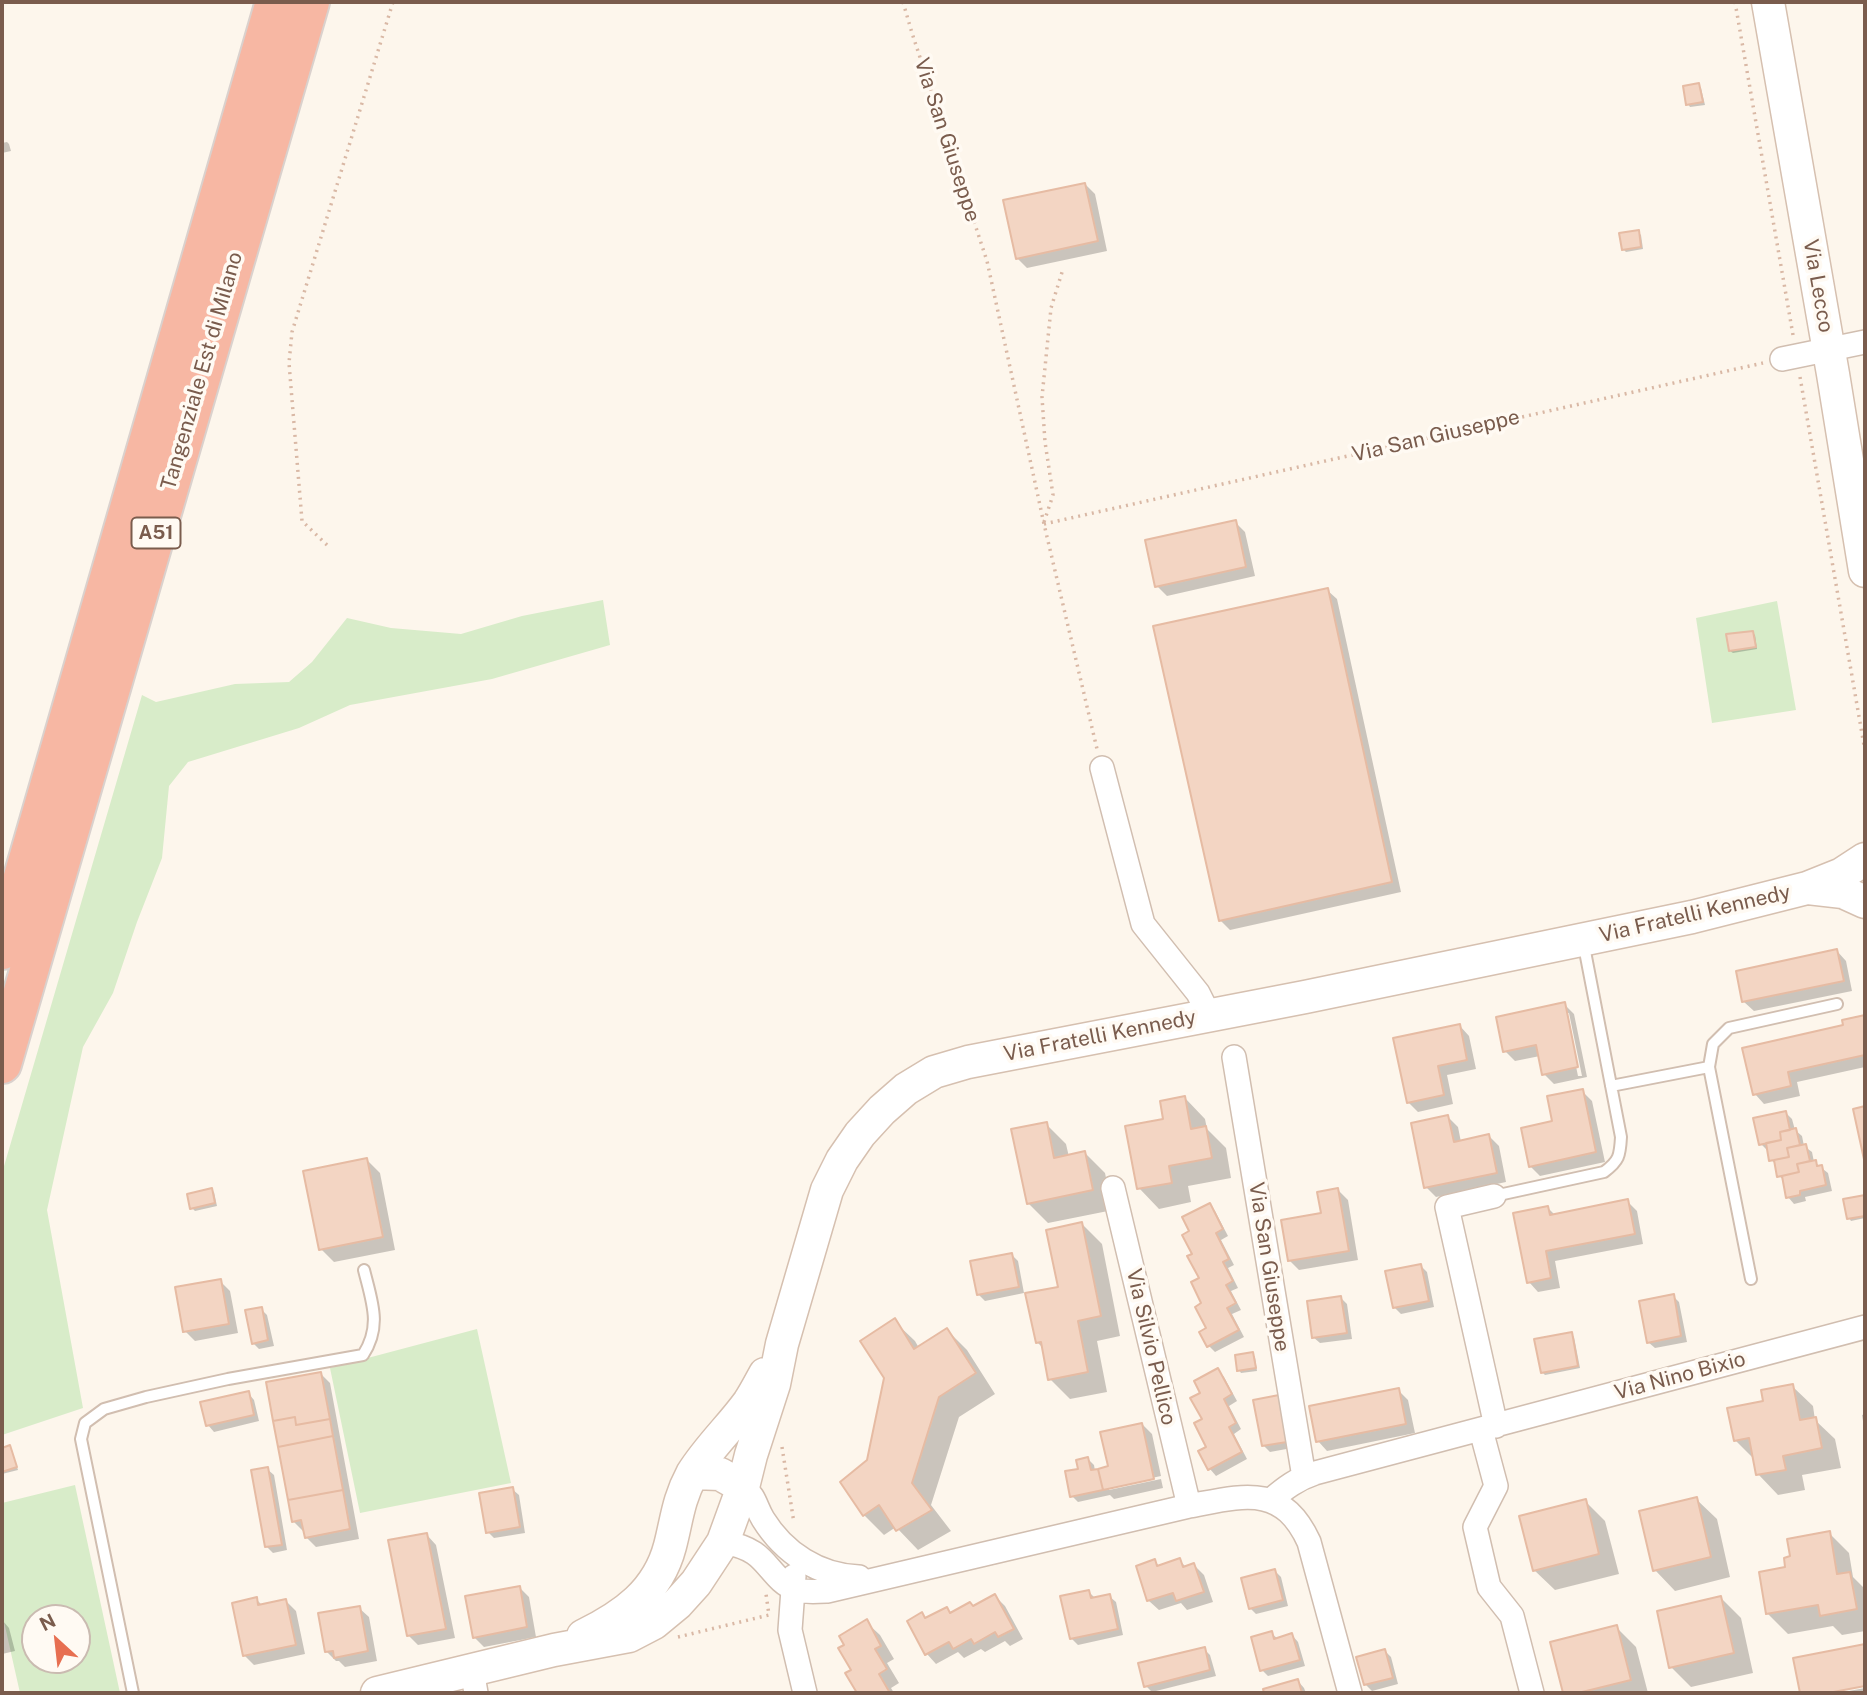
<!DOCTYPE html>
<html>
<head>
<meta charset="utf-8">
<style>
  body { margin:0 }
  #map { position:relative; width:1867px; height:1695px; overflow:hidden; background:#fdf6ec; font-family:"Public Sans",sans-serif }
  canvas { display:block }
  .frame { position:absolute; inset:0; border:4px solid #7a5c4d; pointer-events:none }
  .north { position:absolute; left:21px; top:1604px; width:70px; height:70px; box-sizing:border-box; background:#fffaf3; border:2px solid #cabbb1; border-radius:50%; rotate:333deg; font-size:19px; font-weight:700; line-height:28px; text-align:center; color:#7a5c4d }
  .north::after { content:''; display:block; margin:auto; width:24px; height:32px; background:#e76f51; clip-path:polygon(50% 0,100% 100%,50% 72%,0 100%) }
</style>
</head>
<body>
<div id="map">
<canvas width="1867" height="1695"></canvas>
<div class="frame"></div>
<div class="north">N</div>
</div>
<script>
const c = document.querySelector('canvas').getContext('2d');
c.lineJoin = 'round';
function paint(path, color) { c.fillStyle = color; c.fill(path, 'evenodd'); }
function trace(path, color, width, dash) { c.strokeStyle = color; c.lineWidth = width; c.lineCap = dash ? 'butt' : 'round'; c.setLineDash(dash || []); c.stroke(path); }
function label(font, color, halo, rows, align = 'center') {
  c.font = font + ' "Public Sans",sans-serif'; c.lineWidth = 7; c.setLineDash([]); c.textBaseline = 'middle'; c.strokeStyle = halo; c.fillStyle = color; for (const [text, x, y, turn = 0] of rows) {
    c.save(); c.translate(x, y); c.rotate((+turn || 0) * Math.PI / 180); c.textAlign = isNaN(turn) ? turn : align; if (halo) c.strokeText(text, 0, 0); c.fillText(text, 0, 0); c.restore();
  }
}
paint(new Path2D(`
  M603 600 610 645 492 679 350 705 299 728 188 762 169 786 162 858 137 922 113 993 83 1047 47 1210 83 1408 2 1435V1173L142 695 156 702 235 684 289 682 312 662 347 618 391 628 461 634 522 616Z
  M1777 601 1796 710 1712 723 1696 618Z
  M477 1329 511 1483 360 1513 330 1368Z
  M75 1485 120 1693H20L2 1613V1503ZM77 1618V1660H35V1618Z`), '#d8ecc9');
paint(new Path2D(`
  M1699 85 1701 88 1705 105 1690 107 1688 104Z
  M7 142 9 144 11 151 2 153V143Z
  M1085 184 1095 194 1107 251 1027 268 1017 258Z
  M1638 232 1641 235 1643 249 1626 252 1623 249Z
  M1235 522 1245 532 1255 576 1167 596 1157 586Z
  M1327 590 1337 599 1401 892 1230 930 1220 920Z
  M1752 633 1755 635 1757 649 1733 653 1730 651Z
  M1837 951 1846 961 1852 991 1754 1011 1744 1002Z
  M1564 1004 1574 1014 1587 1077 1554 1084 1544 1074 1540 1056 1515 1061 1505 1051ZM1565 1013H1569L1582 1076H1578Z
  M1865 1016V1067L1797 1082 1800 1096 1764 1104 1755 1094 1845 1026 1844 1021Z
  M1460 1026 1469 1036 1476 1069 1447 1075 1453 1104 1418 1112 1408 1102Z
  M1582 1091 1592 1101 1605 1162 1540 1176 1530 1166 1554 1123Z
  M1185 1098 1205 1119 1207 1129 1226 1148 1231 1178 1188 1186 1191 1202 1159 1209 1139 1188 1165 1120Z
  M1786 1113 1792 1119 1795 1130 1802 1136 1804 1146 1812 1152 1814 1162 1828 1173 1832 1191 1805 1197 1806 1201 1794 1204 1788 1197 1785 1181 1779 1176 1777 1165 1771 1160 1769 1150H1767L1761 1144Z
  M1448 1117 1458 1127 1461 1142 1489 1136 1499 1146 1506 1182 1436 1197 1426 1187Z
  M1046 1124 1066 1144 1069 1157 1085 1153 1105 1173 1113 1210 1048 1223 1028 1203Z
  M367 1160 380 1173 395 1250 334 1262 321 1249Z
  M211 1190 214 1192 217 1206 195 1211 192 1208Z
  M1338 1190 1348 1200 1358 1260 1299 1270 1289 1260Z
  M1865 1197V1218L1851 1221 1849 1218 1845 1201Z
  M1627 1201 1637 1211 1643 1244 1555 1261 1560 1288 1538 1292 1529 1282 1548 1208 1555 1215Z
  M1209 1205 1215 1211 1228 1236 1221 1240 1234 1265 1228 1268 1238 1288 1231 1291 1241 1310 1232 1314 1244 1337 1215 1352 1209 1346 1208 1329 1192 1232Z
  M1082 1224 1102 1244 1120 1336 1097 1341 1107 1392 1070 1399 1050 1379 1044 1349 1037 1342 1060 1288Z
  M1012 1255 1018 1261 1024 1293 985 1301 979 1295Z
  M1421 1266 1427 1272 1434 1307 1401 1314 1395 1308Z
  M220 1281 230 1291 238 1333 195 1341 185 1331Z
  M1673 1296 1679 1302 1687 1342 1655 1348 1648 1342Z
  M1341 1298 1347 1304 1352 1339 1320 1343 1313 1337Z
  M261 1309 267 1315 274 1346 259 1349 253 1343Z
  M894 1321 915 1341 919 1348 947 1330 967 1350 995 1394 959 1417 931 1505 951 1531 918 1550 896 1527 884 1535 864 1515 869 1461Z
  M1571 1334 1574 1337 1580 1368 1545 1375 1542 1372Z
  M1253 1354 1255 1357 1257 1371 1241 1373 1239 1370Z
  M1218 1370 1224 1377 1237 1401 1229 1406 1241 1429 1234 1434 1247 1459 1216 1476 1210 1469 1200 1452 1209 1447 1202 1394Z
  M320 1373 330 1383 359 1539 316 1547 306 1537 305 1531H303L293 1521Z
  M1792 1386 1813 1406 1815 1420 1835 1439 1841 1468 1802 1475 1805 1490 1778 1495 1758 1474 1755 1460 1735 1440Z
  M1398 1390 1408 1400 1415 1433 1327 1451 1318 1441Z
  M248 1393 254 1400 259 1421 214 1432 208 1425Z
  M1284 1403 1292 1448 1270 1452 1263 1445Z
  M1865 1414V1433L1862 1415Z
  M1142 1424 1152 1434 1161 1476 1109 1487V1490L1161 1479 1163 1488 1114 1499 1110 1495 1078 1502 1072 1496 1080 1470 1088 1459 1094 1465 1095 1471 1110 1468Z
  M10 1447 12 1450 18 1470 2 1474V1450Z
  M267 1469 274 1475 287 1550 273 1553 267 1547Z
  M512 1489 519 1495 525 1533 494 1538 488 1532Z
  M1696 1499 1717 1519 1730 1577 1675 1591 1655 1570Z
  M1585 1501 1605 1521 1619 1574 1555 1590 1534 1570Z
  M1829 1533 1849 1553 1853 1577 1865 1589V1631L1842 1635 1833 1626 1788 1634 1768 1614 1787 1568Z
  M427 1535 436 1545 455 1638 418 1645 409 1636Z
  M1179 1560 1187 1568 1194 1565 1204 1575 1213 1602 1187 1610 1181 1603 1159 1610 1149 1601 1138 1567 1155 1561 1160 1567Z
  M1275 1571 1281 1577 1288 1606 1256 1614 1250 1608Z
  M519 1587 529 1597 536 1637 484 1647 474 1637Z
  M1089 1592 1096 1599 1109 1596 1116 1602 1123 1635 1078 1645 1072 1639Z
  M995 1596 1005 1606 1023 1639 1010 1646 1005 1641 985 1652 981 1649 964 1658 958 1652 936 1664 927 1654 922 1615 926 1619 946 1609 952 1614 974 1608Z
  M1721 1598 1741 1618 1753 1673 1691 1687 1671 1667Z
  M256 1599 263 1606 286 1601 296 1611 305 1654 254 1665 244 1655Z
  M359 1608 369 1617 377 1661 345 1667 339 1661H336L326 1651Z
  M3 1621 9 1628 15 1651 2 1654Z
  M866 1622 880 1635 894 1659 887 1663 899 1683 891 1688 894 1693H859L848 1674 853 1671Z
  M1616 1627 1636 1647 1648 1693H1565L1552 1643Z
  M1271 1633 1278 1639 1292 1635 1298 1642 1305 1666 1268 1676 1262 1670Z
  M1204 1649 1210 1655 1216 1676 1152 1692 1146 1686Z
  M1385 1651 1391 1657 1398 1684 1372 1691 1365 1684Z
  M1298 1681 1304 1688 1306 1693H1265V1691Z
  M1865 1688V1693H1838Z`), '#0003');
const building = new Path2D(`
  M1699 83 1703 102 1686 105 1683 86Z
  M1085 183 1098 241 1016 259 1003 200Z
  M1639 230 1641 247 1622 250 1619 233Z
  M1236 520 1246 567 1155 587 1145 540Z
  M1328 588 1392 882 1219 921 1153 626Z
  M1753 631 1756 647 1729 651 1726 634Z
  M1837 949 1844 981 1742 1002 1736 971Z
  M1565 1002 1578 1067 1542 1075 1536 1045 1503 1052 1496 1017Z
  M1865 1015V1055L1788 1072 1791 1086 1753 1095 1742 1048 1843 1025 1842 1020Z
  M1460 1024 1467 1060 1438 1066 1444 1095 1407 1103 1393 1038Z
  M1583 1089 1596 1152 1529 1167 1521 1128 1552 1121 1547 1096Z
  M1185 1096 1191 1129 1206 1126 1212 1158 1169 1166 1172 1183 1137 1189 1125 1126 1163 1119 1160 1101Z
  M1865 1106V1164L1853 1109Z
  M1786 1111 1790 1130 1780 1132 1781 1140 1759 1145 1753 1118Z
  M1448 1115 1454 1142 1489 1134 1497 1173 1424 1188 1411 1123Z
  M1047 1122 1054 1158 1085 1151 1093 1190 1027 1204 1011 1129Z
  M1796 1128 1800 1145 1787 1148 1789 1157 1769 1161 1766 1143 1781 1140 1780 1132Z
  M1806 1144 1810 1161 1797 1164 1799 1172 1777 1177 1774 1160 1789 1157 1787 1148Z
  M367 1158 383 1237 319 1250 303 1171Z
  M1816 1160 1817 1166 1822 1165 1826 1185 1800 1191V1195L1786 1198 1782 1176 1799 1172 1797 1164Z
  M212 1188 215 1203 190 1209 187 1194Z
  M1338 1188 1349 1251 1288 1261 1281 1220 1321 1213 1317 1192Z
  M1865 1195V1216L1847 1219 1843 1199Z
  M1628 1199 1635 1234 1546 1251 1551 1278 1527 1283 1513 1213 1548 1206 1550 1215Z
  M1210 1203 1223 1229 1216 1233 1229 1259 1223 1262 1233 1281 1226 1285 1236 1303 1227 1308 1239 1330 1207 1347 1199 1332 1206 1328 1195 1307 1201 1303 1191 1282 1199 1278 1187 1256 1192 1254 1182 1235 1189 1231 1182 1217Z
  M1082 1222 1101 1316 1078 1321 1088 1372 1048 1380 1041 1342 1036 1343 1025 1293 1058 1287 1046 1230Z
  M1012 1253 1019 1287 977 1295 970 1261Z
  M1421 1264 1429 1301 1393 1308 1385 1271Z
  M221 1279 229 1324 183 1332 175 1287Z
  M1674 1294 1681 1336 1647 1343 1639 1301Z
  M1341 1296 1347 1333 1312 1338 1307 1301Z
  M262 1307 268 1340 252 1344 245 1310Z
  M895 1318 914 1349 947 1328 976 1373 939 1397 912 1483 932 1510 896 1531 879 1505 863 1516 840 1482 867 1460 884 1378 860 1341Z
  M1572 1332 1578 1366 1541 1373 1534 1339Z
  M1253 1352 1256 1368 1237 1371 1235 1355Z
  M1218 1368 1232 1394 1224 1399 1236 1423 1229 1427 1242 1452 1208 1470 1198 1451 1206 1447 1194 1423 1202 1419 1190 1398 1200 1393 1194 1381Z
  M321 1372 330 1419 296 1425 295 1417 273 1421 266 1382Z
  M1793 1384 1800 1420 1816 1417 1822 1448 1783 1456 1786 1470 1756 1475 1749 1438 1734 1441 1727 1408 1763 1401 1761 1390Z
  M1399 1388 1406 1424 1316 1442 1309 1406Z
  M249 1391 254 1415 206 1426 200 1402Z
  M1279 1395 1287 1442 1262 1446 1253 1400Z
  M295 1417 296 1425 330 1419 333 1436 278 1447 273 1421Z
  M1142 1423 1154 1479 1103 1490 1098 1469 1108 1466 1100 1432Z
  M333 1436 343 1490 288 1500 278 1447Z
  M10 1445 17 1467 2 1472V1448Z
  M1088 1457 1091 1470 1098 1469 1103 1490 1070 1497 1065 1471 1078 1469 1076 1460Z
  M268 1467 282 1545 265 1547 251 1470Z
  M513 1487 520 1527 486 1533 479 1493Z
  M343 1490 350 1529 305 1538 301 1520 292 1522 288 1500Z
  M1697 1497 1711 1557 1653 1571 1639 1511Z
  M1586 1499 1599 1554 1533 1571 1519 1516Z
  M1830 1531 1837 1574 1850 1572 1857 1609 1820 1616 1818 1605 1766 1614 1759 1572 1785 1567 1784 1558 1790 1556 1787 1539Z
  M427 1533 446 1629 407 1636 388 1540Z
  M1180 1558 1183 1567 1194 1563 1204 1592 1176 1601 1173 1593 1147 1601 1136 1566 1155 1559 1157 1566Z
  M1275 1569 1283 1600 1249 1609 1241 1578Z
  M520 1586 527 1627 473 1638 465 1596Z
  M1089 1590 1091 1598 1110 1594 1118 1629 1070 1639 1060 1596Z
  M995 1594 1014 1629 998 1637 995 1632 974 1644 971 1639 953 1649 949 1642 925 1655 907 1621 922 1612 925 1618 947 1607 950 1613 970 1602 973 1606Z
  M1721 1596 1734 1653 1669 1668 1657 1611Z
  M257 1597 258 1605 286 1599 296 1645 243 1656 232 1603Z
  M360 1606 368 1651 334 1658 333 1651 325 1652 318 1613Z
  M867 1619 881 1646 875 1649 887 1669 879 1674 890 1693H857L845 1673 851 1670 838 1648 844 1645 839 1636Z
  M1617 1625 1631 1680 1578 1693H1563L1550 1642Z
  M1272 1631 1274 1639 1292 1633 1300 1660 1260 1671 1251 1637Z
  M1865 1644V1686L1828 1693H1800L1793 1658Z
  M1205 1647 1210 1670 1144 1687 1138 1663Z
  M1385 1649 1393 1678 1364 1685 1356 1657Z
  M1298 1679 1302 1693H1264L1263 1689Z`);
paint(building, '#f3d5c3');
trace(building, '#e6bba3', 2);
const lane = new Path2D(`
  M1709 1067 1751 1279
  M1611 1086 1709 1067 1713 1044 1729 1028 1837 1004
  M1494 1196 1604 1172C1619 1161 1620 1156 1621 1137L1583 941
  M133 1693 81 1439 85 1423 104 1409 146 1397 228 1379 363 1355C382 1326 372 1302 364 1270`);
const street = new Path2D(`
  M1782 359 1865 342
  M1102 768 1143 924 1198 993 1209 1015
  M1234 1057 1304 1477
  M1113 1188 1189 1506
  M1494 1196 1447 1207 1496 1426
  M1481 1430 1496 1486 1475 1527 1489 1587 1512 1616 1532 1693
  M743 1487C756 1497 755 1506 763 1519 784 1553 819 1576 859 1577
  M1271 1500C1285 1488 1297 1479 1315 1473L1865 1327
  M723 1542C734 1544 745 1547 754 1553 769 1563 777 1583 795 1589 805 1593 816 1591 827 1591L1189 1506C1243 1496 1282 1483 1309 1542L1350 1693
  M794 1576 790 1630 805 1693
  M472 1670 476 1693`);
const secondary = new Path2D(`
  M1768 2 1833 374 1865 571
  M1808 888 1843 892 1865 902
  M743 1487 751 1455 774 1384 782 1344 827 1190 842 1160 860 1134 882 1110 906 1089 934 1072 968 1062 1305 997 1692 917 1807 888 1842 874 1865 859
  M583 1636C624 1616 658 1592 670 1546 677 1519 678 1500 692 1474 708 1448 731 1427 749 1402 755 1393 760 1383 765 1374
  M377 1693 554 1650 629 1636 654 1623 677 1604 696 1583 723 1542 743 1487 720 1474 693 1473`);
const highway = new Path2D(`
  M2 950 275 2
  M2 1064 310 2`);
trace(lane, '#d1beb0', 14);
trace(street, '#d1beb0', 26);
trace(secondary, '#d6c0b0', 35);
trace(highway, '#dad1cd', 42);
trace(new Path2D(`
  M903 2 912 33 987 261 1044 524 1097 749
  M1735 2 1793 335
  M1800 377 1865 751
  M1044 522 1053 495 1045 442 1042 397 1051 308 1063 269
  M1044 524 1763 363
  M327 545 302 521 289 363 292 332 393 2
  M782 1447 794 1523
  M678 1637 769 1615 766 1594`), '#d9b8a5', 3.5, [2, 5]);
trace(lane, '#fff', 10);
trace(street, '#fff', 23);
trace(secondary, '#fff', 32);
trace(highway, '#f7b7a3', 38);
for (const [x, y, w] of [
  [156,533,49]
]) { const box = new Path2D(); box.roundRect(x - w / 2, y - 15.5, w, 31, 5); c.fillStyle = '#fffaf3'; c.fill(box); trace(box, '#7a5c4d', 2); }
label('bold 19px', '#7a5c4d', null, [
  ["A51",156,533]
]);
label('21px', '#7a5c4d', '#fffaf3', [
  ["Via San Giuseppe",947,140,72],
  ["Via Lecco",1818,286,80],
  ["Tangenziale Est di Milano",202,371,-74],
  ["Via San Giuseppe",1436,436,-13],
  ["Via Fratelli Kennedy",1695,914,-13],
  ["Via Fratelli Kennedy",1100,1036,-11],
  ["Via San Giuseppe",1269,1267,81],
  ["Via Silvio Pellico",1151,1347,77],
  ["Via Nino Bixio",1680,1376,-15]
]);
</script>
</body>
</html>
